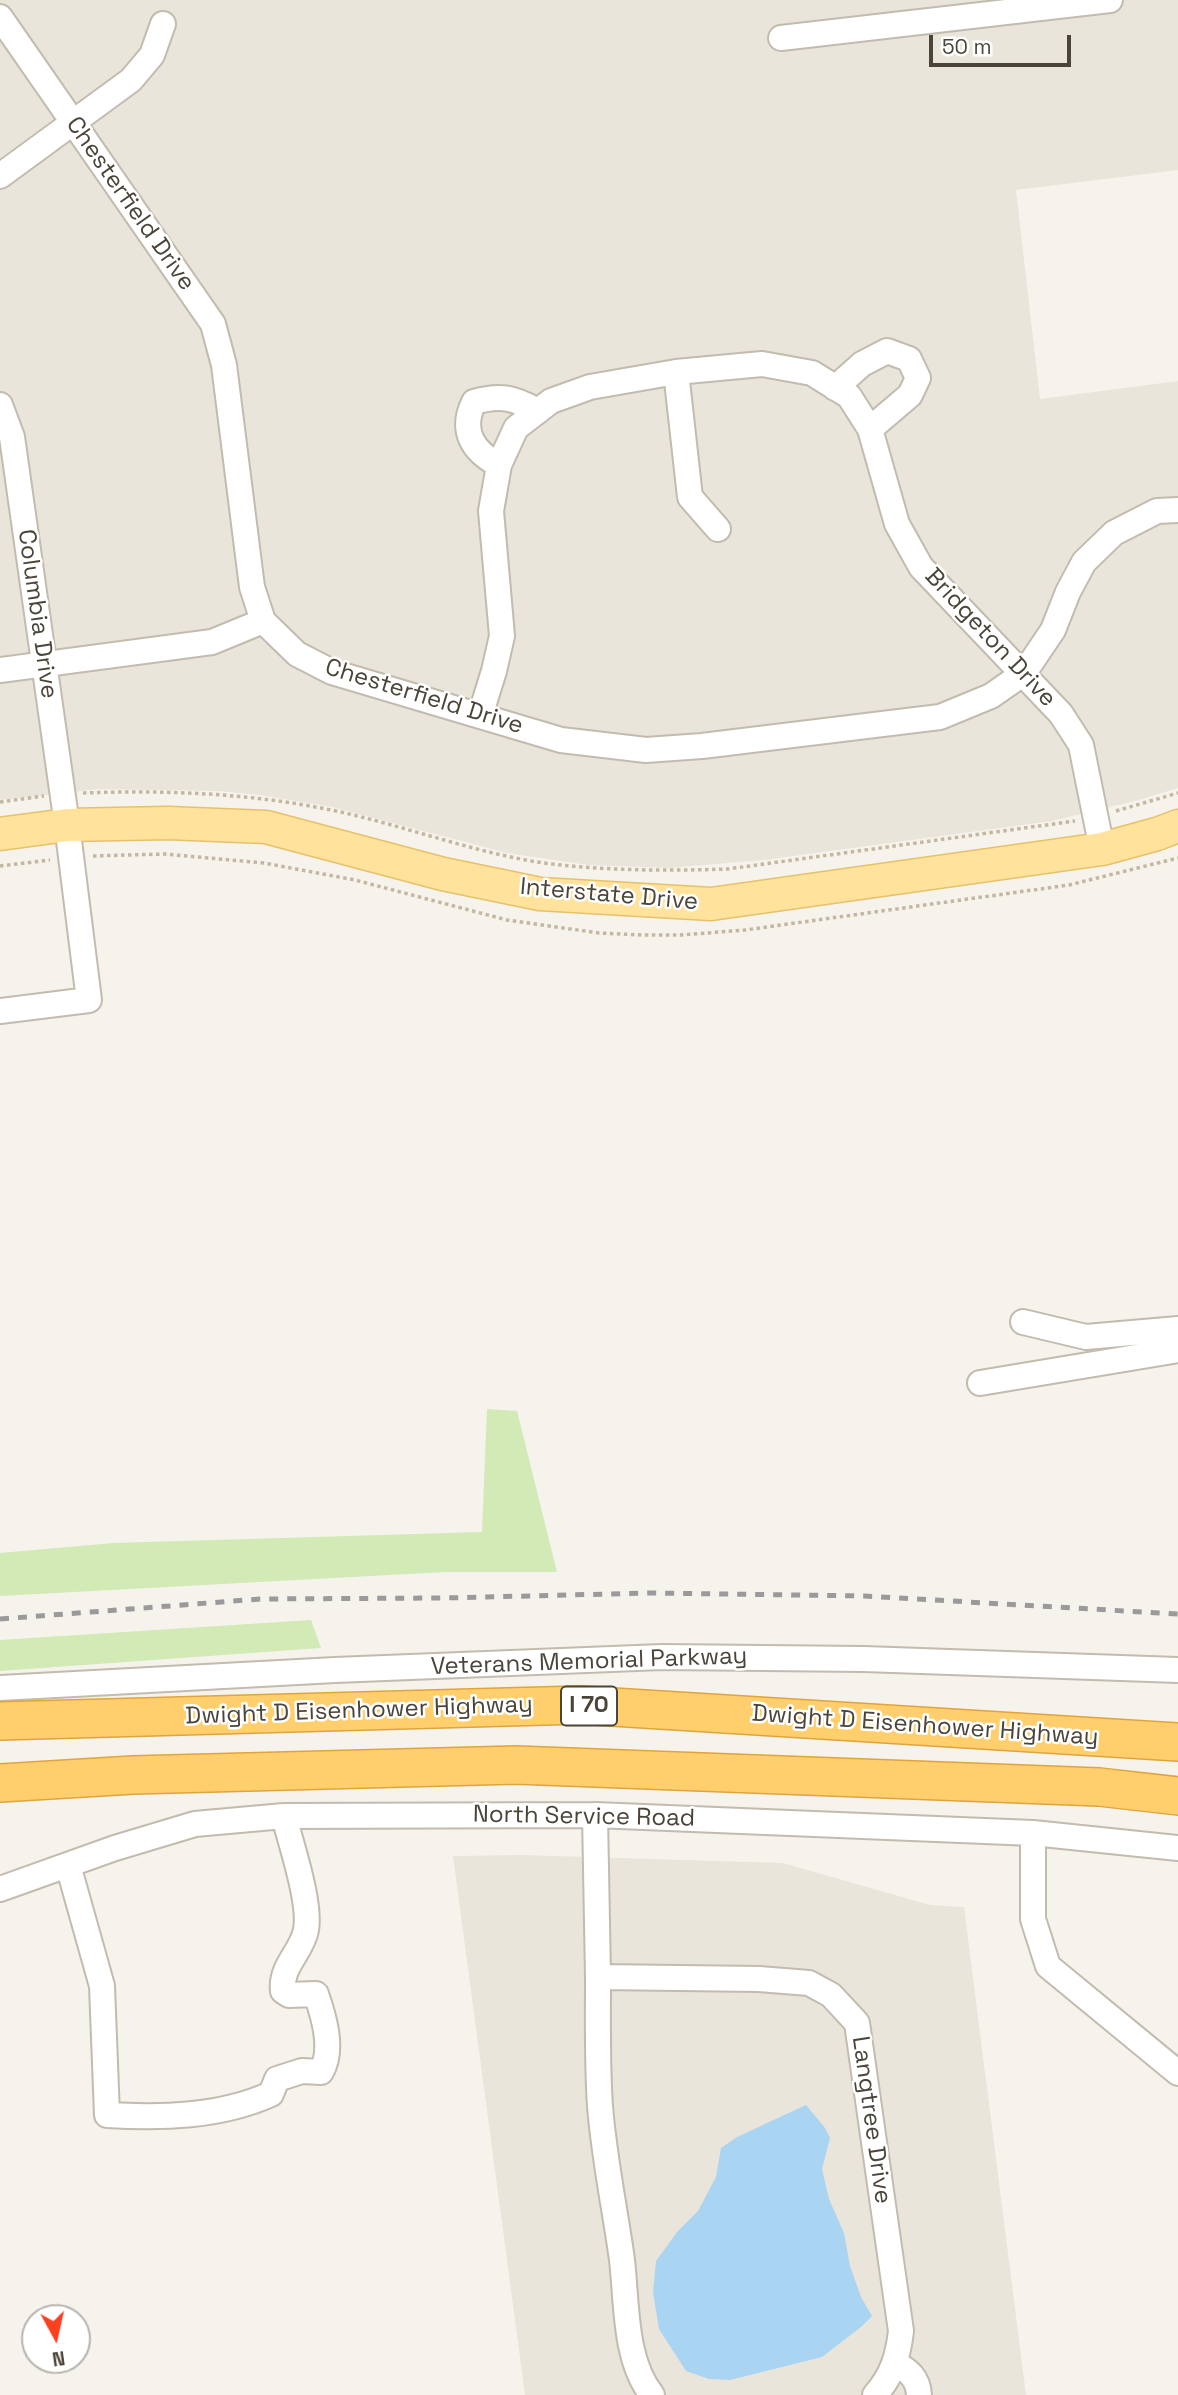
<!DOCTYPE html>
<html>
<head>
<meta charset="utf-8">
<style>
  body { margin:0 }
  #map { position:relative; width:1178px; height:2395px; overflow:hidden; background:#f6f3ec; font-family:"Space Grotesk",sans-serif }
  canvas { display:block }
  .north { position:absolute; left:21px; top:2304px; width:70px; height:70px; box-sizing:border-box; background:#fff; border:2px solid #b7b4b0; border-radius:50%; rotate:172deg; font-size:19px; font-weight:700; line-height:28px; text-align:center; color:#4b4439 }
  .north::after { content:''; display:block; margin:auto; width:24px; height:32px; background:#fc3f1d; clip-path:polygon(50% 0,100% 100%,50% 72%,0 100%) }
  .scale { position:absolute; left:929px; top:35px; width:142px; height:32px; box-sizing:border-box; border:4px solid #4b4439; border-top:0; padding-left:9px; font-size:21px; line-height:24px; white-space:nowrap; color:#4b4439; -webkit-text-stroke:5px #fff; paint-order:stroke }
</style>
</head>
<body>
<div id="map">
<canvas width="1178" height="2395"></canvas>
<div class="north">N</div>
<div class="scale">50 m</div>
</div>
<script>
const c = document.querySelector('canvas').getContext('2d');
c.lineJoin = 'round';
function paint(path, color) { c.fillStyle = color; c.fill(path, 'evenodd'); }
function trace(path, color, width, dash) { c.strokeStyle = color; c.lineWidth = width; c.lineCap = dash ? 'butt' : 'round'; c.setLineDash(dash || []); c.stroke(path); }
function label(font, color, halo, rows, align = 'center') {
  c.font = font + ' "Space Grotesk",sans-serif'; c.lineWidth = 5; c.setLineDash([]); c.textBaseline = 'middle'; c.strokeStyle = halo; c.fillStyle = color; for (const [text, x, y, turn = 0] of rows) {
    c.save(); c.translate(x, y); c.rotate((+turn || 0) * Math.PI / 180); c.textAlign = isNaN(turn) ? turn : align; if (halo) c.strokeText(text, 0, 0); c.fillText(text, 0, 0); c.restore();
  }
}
paint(new Path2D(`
  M0 0H1178V170L1016 190 1040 399 1178 381V788L1139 800 1052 821 764 860 669 868 588 865 507 853 332 807 260 795 219 791 99 789 0 800Z
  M522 1855 783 1863 930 1905 964 1907 1026 2395H525L453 1856Z`), '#eae5da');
paint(new Path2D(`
  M487 1409 517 1411 557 1572H445L0 1596V1553L113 1543 482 1532Z
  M311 1620 321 1648 0 1671V1640Z`), '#d2eab5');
paint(new Path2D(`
  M806 2105 825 2128 830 2138 822 2169 829 2199 844 2233 850 2266 861 2297 872 2316 861 2327 822 2357 730 2380 709 2379 686 2371 659 2329 653 2292 656 2261 678 2231 698 2211 716 2177 721 2148 737 2137Z`), '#a9d4f2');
const minor = new Path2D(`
  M0 17 213 324 224 365 252 587 263 621 297 654 332 672 561 740 646 750 702 746 940 717 991 696 1024 673 1053 630 1068 592 1084 562 1114 533 1157 511 1178 510
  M781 38 1110 0
  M0 176 131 80 152 55 163 24
  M676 372 690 497 718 529
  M835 388 862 364 887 351 909 359 918 378 910 395 870 429
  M0 405 12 437 67 825 89 1000 0 1011
  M499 465C472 451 460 430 474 402 501 394 514 398 538 411
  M0 670 212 642 263 621
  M480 716 494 671 502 636 491 511 499 465 516 428 551 401 590 387 676 372 762 364 812 373 849 396 870 429 897 524 921 567 1061 714 1081 745 1102 849
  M1023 1322 1086 1337 1178 1329
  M980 1383 1178 1350
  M0 1688 335 1670 662 1657 864 1659 1178 1670
  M595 1815 598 1977
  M1033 1833V1919L1048 1966 1178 2073
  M68 1865 102 1986 107 2115C162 2118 220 2117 271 2094L277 2079 302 2071 321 2072C334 2050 324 2017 316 1994L289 1995 283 1991C280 1966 302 1952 306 1930 311 1902 291 1845 284 1816
  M0 1889 115 1848 195 1824 284 1816 595 1815 1033 1833 1178 1848
  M895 2363C909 2371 918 2378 919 2395
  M652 2395C624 2360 627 2303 622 2260 615 2209 604 2158 600 2106 597 2063 598 2019 598 1977L759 1979 809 1983 831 1995 857 2023 901 2331C898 2357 892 2376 875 2395`);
const major = new Path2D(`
  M0 834 67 825 168 823 266 827 443 874 540 894 711 904 1102 849 1157 834 1178 826`);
const highway = new Path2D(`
  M0 1721 580 1705 1178 1742
  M0 1783 133 1775 516 1765 1099 1787 1178 1796`);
trace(minor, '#c2bbae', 28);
trace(major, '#e6c16a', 35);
trace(highway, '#e0a43c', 40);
trace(new Path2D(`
  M83 793C164 790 246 793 326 809 397 823 465 850 537 862 600 871 665 871 728 869L1075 821
  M0 802 44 796
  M1116 811 1178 793
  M93 856 164 854 264 863 355 880 507 920 599 933 642 935H681L745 930 1069 885 1178 858
  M0 866 50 860`), '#c4b79f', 3.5, [3.5, 3.5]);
trace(minor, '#fff', 24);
trace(major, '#ffe39c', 32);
trace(highway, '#ffcf6e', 37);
trace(new Path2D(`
  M0 1619 260 1599 443 1598 652 1593 864 1596 1178 1614`), '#9a9a9a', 5, [9, 9]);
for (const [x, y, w] of [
  [589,1706,56]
]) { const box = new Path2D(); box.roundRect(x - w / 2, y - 19.5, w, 39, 5); c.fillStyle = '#fff'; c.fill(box); trace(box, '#4b4439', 2); }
label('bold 23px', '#4b4439', null, [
  ["I 70",589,1706]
]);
label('24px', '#4b4439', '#fff', [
  ["Chesterfield Drive",130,204,55],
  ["Columbia Drive",37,614,82],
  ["Bridgeton Drive",990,638,47],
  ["Chesterfield Drive",424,697,17],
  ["Interstate Drive",609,895,5],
  ["Veterans Memorial Parkway",589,1662,-2],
  ["Dwight D Eisenhower Highway",359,1711,-2],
  ["Dwight D Eisenhower Highway",925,1726,4],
  ["North Service Road",584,1817,1],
  ["Langtree Drive",871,2120,82]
]);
</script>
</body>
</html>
